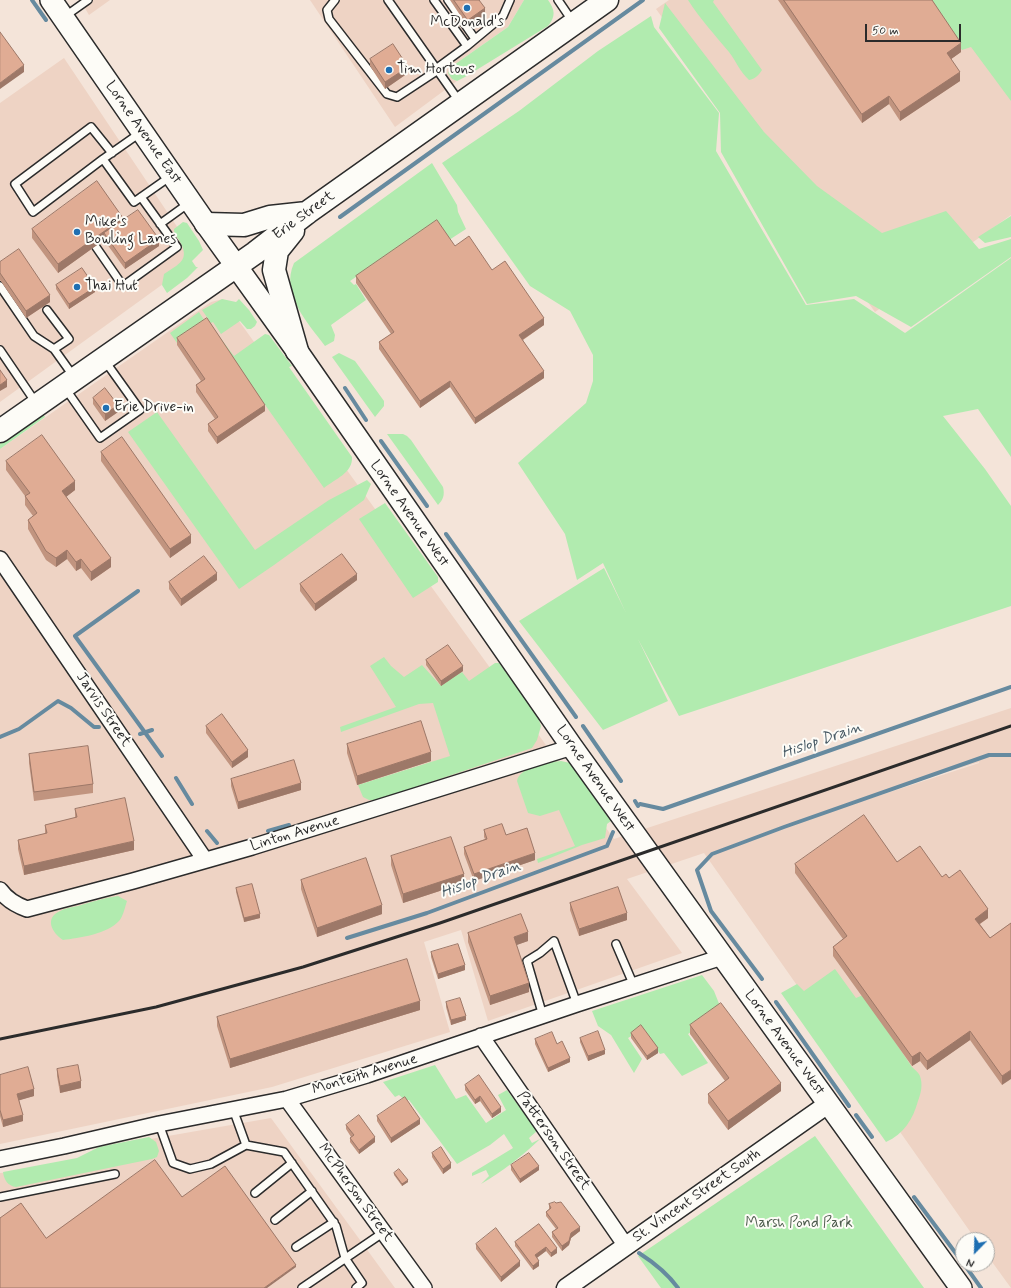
<!DOCTYPE html>
<html>
<head>
<meta charset="utf-8">
<style>
  body { margin:0 }
  #map { position:relative; width:1011px; height:1288px; overflow:hidden; background:#f4e4d9; font-family:Mynerve,sans-serif }
  canvas { display:block }
  .north { position:absolute; left:955px; top:1232px; width:40px; height:40px; box-sizing:border-box; background:#fdfcf7; border:1px solid #a9a8a5; border-radius:50%; rotate:203deg; font-size:11px; font-weight:700; line-height:16px; text-align:center; color:#2b2b2b }
  .north::after { content:''; display:block; margin:auto; width:14px; height:18px; background:#1f6fb2; clip-path:polygon(50% 0,100% 100%,50% 72%,0 100%) }
  .scale { position:absolute; left:865px; top:24px; width:96px; height:18px; box-sizing:border-box; border:2px solid #2b2b2b; border-top:0; padding-left:5px; font-size:12px; line-height:14px; white-space:nowrap; color:#2b2b2b; -webkit-text-stroke:3px #fdfcf7; paint-order:stroke }
</style>
</head>
<body>
<div id="map">
<canvas width="1011" height="1288"></canvas>
<div class="north">N</div>
<div class="scale">50 m</div>
</div>
<script>
const c = document.querySelector('canvas').getContext('2d');
c.lineJoin = 'round';
function paint(path, color) { c.fillStyle = color; c.fill(path, 'evenodd'); }
function trace(path, color, width, dash) { c.strokeStyle = color; c.lineWidth = width; c.lineCap = dash ? 'butt' : 'round'; c.setLineDash(dash || []); c.stroke(path); }
function label(font, color, halo, rows, align = 'center') {
  c.font = font + ' Mynerve,sans-serif'; c.lineWidth = 4; c.setLineDash([]); c.textBaseline = 'middle'; c.strokeStyle = halo; c.fillStyle = color; for (const [text, x, y, turn = 0] of rows) {
    c.save(); c.translate(x, y); c.rotate((+turn || 0) * Math.PI / 180); c.textAlign = isNaN(turn) ? turn : align; if (halo) c.strokeText(text, 0, 0); c.fillText(text, 0, 0); c.restore();
  }
}
paint(new Path2D(`
  M80 0H110L89 15Z
  M310 0H524L508 27 451 67 452 79 457 81 395 127Z
  M669 0H942L1011 96V215L875 312 656 9Z
  M64 58 192 249V263L0 402V103Z
  M223 299 614 839 1011 708V1288L987 1255V1240H976L704 853 627 879 682 953 488 1021 461 930 424 942 450 1032 272 1087 0 1144V449L211 302ZM979 762V763L755 836 868 797Z
  M271 1118 395 1288H0V1173L23 1171 78 1159 105 1147Z`), '#eed3c4');
paint(new Path2D(`
  M524 0H548C555 10 556 16 548 26L465 77 457 81 452 79 448 73 451 67 508 27Z
  M688 0H714L713 2 762 70C759 75 755 79 749 80 740 72 736 61 729 52 715 35 700 19 688 0Z
  M927 0H1011V101L971 47 962 50Z
  M665 3 764 132 817 186 882 233 946 211 979 249 1011 239V257L911 327 856 296 807 304 721 152 720 113 659 28Z
  M651 16 654 27 719 113 716 151 806 305 854 299 905 333 1011 258V457L978 409 943 416 985 469 1011 506V606L679 716 638 639 668 701 603 730 519 621 604 568 626 613 603 563 577 580 565 534 518 463 586 403 593 381V355L570 311 530 286 442 163 519 111 598 51Z
  M432 163 457 205 458 212 466 229 449 240 375 264 350 281 354 285 356 284 366 300 331 325 335 335 334 341 325 346C308 323 280 294 294 263Z
  M1011 216V237L985 243 978 237Z
  M183 222 187 223 199 241 203 250 192 261 196 267H198L187 278 167 293 162 285 164 274C179 264 191 260 179 240 176 236 174 234 174 229Z
  M222 299 236 302 239 299 249 310 257 322 255 326 251 329H247L240 321 221 334 213 322 211 323 202 310Z
  M199 312 206 323 177 343 170 333Z
  M265 334 269 335 292 366 289 367 352 457C353 473 335 479 324 488L217 337 218 335 234 356Z
  M339 353 355 361 384 401V406L375 417 332 357Z
  M157 412 255 550 329 500 367 480 371 484 364 500 274 565 239 589 128 432Z
  M43 414 45 417 0 449V444Z
  M387 434H403L407 436 411 440 443 487C445 495 443 500 438 505Z
  M385 503 438 577V582L413 598 359 519Z
  M384 657 391 666 404 677 422 665 440 685 462 672 469 681 495 663H499L537 714 541 726 537 740 532 748 523 751 377 800H369L363 797 358 785 450 756 433 703 419 704 341 732 340 727 396 707 370 666Z
  M561 761 570 763 611 821 607 824 605 838 582 845 538 863 537 859 575 846 559 810 540 816 528 813 517 781C519 767 550 762 561 761Z
  M118 896 127 901C125 907 123 917 119 921 107 934 79 938 63 940 52 933 44 918 60 911 66 908 72 907 78 906 91 902 104 898 118 896Z
  M835 969 856 998 863 995 912 1067C915 1070 919 1073 920 1076 923 1085 921 1093 918 1101 913 1119 904 1134 886 1142L781 993 797 984 804 991Z
  M702 975 714 991 722 1011 688 1034 708 1063 682 1076 664 1053 660 1054 643 1029 628 1038 642 1059 634 1073 611 1035 598 1026 592 1011Z
  M435 1065 456 1099 466 1095 486 1123 506 1110 498 1095 507 1090 537 1131 529 1138 532 1143 540 1139 539 1140C522 1156 502 1172 481 1184L489 1176 486 1170 472 1176V1173L513 1148 504 1134 490 1145 457 1164 409 1100H405L399 1095 395 1097 383 1082Z
  M815 1136 924 1288H661L638 1256Z
  M149 1137 156 1142 159 1151 157 1157 152 1159 16 1187C8 1186 4 1180 3 1172L77 1158 99 1147Z`), '#b1ebaf');
trace(new Path2D(`
  M32 0 46 20
  M340 217 643 0
  M345 388 366 420
  M381 441 427 506
  M446 534 576 717
  M138 591 75 636 162 756
  M583 726 621 781
  M140 734 152 730
  M0 737 19 729 58 701 71 708 94 727H99
  M176 778 192 804
  M635 801 638 806
  M640 804 663 809 1011 687
  M207 831 217 843
  M268 831 289 825
  M347 938 427 913 607 846 613 832
  M762 979 711 911 697 870 712 854 784 827 989 755H1011
  M776 1002 849 1106
  M856 1115 872 1137
  M914 1197 963 1263
  M639 1253C653 1262 668 1274 678 1288
  M964 1264 981 1288`), '#668a9f', 4);
const service = new Path2D(`
  M335 0 327 10 329 19 387 94 397 97 438 70
  M388 0 459 101
  M434 0 467 46 437 68
  M448 0 475 39
  M558 0 573 22
  M64 17 88 0
  M467 46 503 16 510 0
  M140 133 103 159 134 202 171 176
  M103 159 33 212 15 184 91 127 112 153
  M160 224 189 203
  M96 247 123 286 177 247 141 197
  M0 286 34 336 54 349 74 377
  M47 310 69 339 54 349
  M0 350 36 403
  M65 388 100 438 140 410 105 361
  M616 944 634 986
  M543 1016 527 961 540 953 554 941 577 1004
  M233 1109 246 1145 284 1152 336 1226 345 1258 362 1283 356 1288
  M159 1124 173 1163 190 1169 211 1164 246 1145
  M255 1193 292 1163
  M0 1197 115 1174
  M275 1220 312 1191
  M296 1247 334 1222
  M302 1288 384 1232`);
const minor = new Path2D(`
  M0 559 205 860
  M0 890C7 900 16 905 27 909L133 881 252 847 572 747
  M481 1036 626 1246
  M287 1099 424 1288
  M0 1159 64 1146 159 1124 287 1099 367 1075 577 1004 722 957`);
const tertiary = new Path2D(`
  M566 1288 828 1104`);
const secondary = new Path2D(`
  M51 0 206 224 297 351 572 747 961 1288`);
const primary = new Path2D(`
  M206 224 244 225 270 217 307 213
  M293 231 277 251 274 270 297 351
  M0 431 255 253 308 212 607 0`);
trace(service, '#2b2b2b', 10);
trace(minor, '#2b2b2b', 18);
trace(tertiary, '#2b2b2b', 21);
trace(secondary, '#2b2b2b', 24);
trace(primary, '#2b2b2b', 25);
trace(service, '#fdfcf7', 7);
trace(minor, '#fdfcf7', 15);
trace(tertiary, '#fdfcf7', 18);
trace(secondary, '#fdfcf7', 21);
trace(primary, '#fdfcf7', 22);
trace(new Path2D(`
  M0 1039 156 1007 303 967 440 923 1011 726`), '#2b2b2b', 3);
paint(new Path2D(`
  M450 0H479L485 15 468 27Z
  M778 0H932L961 52 951 59 960 81 900 121 889 104 862 123Z
  M370 59 408 73 385 89 370 66Z
  M123 220 159 246 125 269 104 240 58 273 32 238V229Z
  M455 246 492 270 544 325 523 340 544 378 475 424 450 387 420 408 379 349V342L391 334 356 283V276Z
  M0 262 50 302 26 318 0 280Z
  M56 285 95 292 69 309 56 289Z
  M177 338 265 411 217 444 208 431V424L215 419 196 392V385L201 381 177 345Z
  M93 398 118 412 105 421 93 404Z
  M101 452 191 543 170 558 101 461Z
  M6 461 75 490 66 497 111 567 91 581 81 568 76 571 67 559 56 567 46 560 28 529V520L33 516 25 505V496L6 470Z
  M217 580 181 606 169 589V582Z
  M357 580 315 611 300 591V584Z
  M426 660 463 671 441 686 426 665Z
  M206 726 248 757 232 768 206 733Z
  M347 744 431 761 357 785 347 753Z
  M29 754 93 784V793L34 801 29 763Z
  M231 779 301 790 238 809 231 786Z
  M75 809 134 850 24 875 18 849V840L45 834V825L75 818Z
  M484 830 506 835 535 860 474 881 464 854V847L485 839 484 837Z
  M391 856 464 883 403 903 391 865Z
  M897 862 942 877 949 878 988 918 980 924 990 938 1011 923 1002 1085 970 1040 927 1070 920 1061 912 1066 833 956V947L843 939 795 873V864Z
  M301 880 382 914 317 937 301 889Z
  M236 888 260 918 244 922 236 892Z
  M570 903 627 920 579 936 570 910Z
  M468 933 528 941 516 945 529 992 490 1005 468 942Z
  M431 952 465 970 438 979 431 957Z
  M446 1002 466 1020 451 1025 446 1007Z
  M420 1010 230 1068 217 1026V1017Z
  M690 1025 781 1091 728 1130 708 1103V1094L725 1081 690 1034Z
  M631 1033 658 1053 647 1060 631 1038Z
  M580 1038 605 1054 588 1061 580 1042Z
  M535 1039 570 1062 548 1072 535 1044Z
  M57 1069 81 1088 60 1093 57 1076Z
  M0 1075 34 1096 19 1100 23 1121 3 1127 0 1116Z
  M465 1085 501 1112 492 1118 480 1101 475 1104 465 1090Z
  M377 1116 420 1124 391 1143 377 1121Z
  M346 1125 375 1142 359 1154 350 1142V1138L351 1137 346 1129Z
  M432 1153 451 1168 443 1174 432 1157Z
  M511 1165 539 1170 520 1183 511 1170Z
  M394 1173 408 1182 402 1186 394 1175Z
  M549 1204 580 1231 571 1238 569 1245 562 1251 552 1237V1232L556 1229 546 1216V1212L549 1209Z
  M539 1224 557 1253 551 1257 546 1251 537 1258 539 1266 533 1270 515 1246V1242Z
  M476 1244 520 1266 501 1282 476 1249Z`), '#c1947f');
paint(new Path2D(`
  M485 8V15L468 27V20Z
  M961 43V52L947 62V53Z
  M24 65V72L0 89V83Z
  M408 67V73L385 89V82Z
  M960 72V81L900 121V112Z
  M889 96V104L862 123V114Z
  M123 218V227L104 233V240L58 273V264Z
  M159 239V246L125 269V263Z
  M95 287V292L69 309V304Z
  M50 295V302L26 318V311Z
  M544 318V325L519 342V335Z
  M544 371V378L475 424V418Z
  M7 380V387L0 391V385Z
  M450 381V387L420 408V401Z
  M118 405V412L105 421V414Z
  M265 405V411L217 444V437Z
  M75 481V490L62 500V491Z
  M191 535V543L170 558V549Z
  M67 550V559L56 567V558Z
  M111 558V567L91 581V572Z
  M81 559V568L76 571V562Z
  M217 573V580L181 606V599Z
  M357 574V580L315 611V604Z
  M463 666V671L441 686V681Z
  M248 750V757L232 768V762Z
  M431 752V761L357 785V776Z
  M301 783V790L238 809V802Z
  M134 841V850L24 875V866Z
  M535 853V860L474 881V874Z
  M464 874V883L403 903V894Z
  M382 905V914L317 937V928Z
  M988 909V918L975 927V919Z
  M627 913V920L579 936V929Z
  M260 914V918L244 922V918Z
  M528 932V941L514 946V937Z
  M465 965V970L438 979V974Z
  M529 983V992L490 1005V996Z
  M420 1001V1010L230 1068V1059Z
  M466 1016V1020L451 1025V1020Z
  M970 1031V1040L927 1070V1061Z
  M658 1048V1053L647 1060V1056Z
  M605 1050V1054L588 1061V1056Z
  M920 1052V1061L912 1066V1057Z
  M570 1058V1062L548 1072V1068Z
  M1011 1070V1079L1002 1085V1076Z
  M81 1081V1088L60 1093V1086Z
  M781 1083V1091L728 1130V1121Z
  M34 1089V1096L17 1101V1094Z
  M480 1096V1101L475 1104V1100Z
  M501 1107V1112L492 1118V1114Z
  M23 1115V1121L3 1127V1120Z
  M420 1119V1124L391 1143V1138Z
  M375 1137V1142L359 1154V1150Z
  M451 1163V1168L443 1174V1169Z
  M539 1166V1170L520 1183V1179Z
  M408 1180V1182L402 1186V1184Z
  M580 1227V1231L571 1238 569 1245 562 1251V1246L571 1233Z
  M546 1247V1251L535 1259V1255Z
  M557 1248V1253L551 1257V1253Z
  M520 1261V1266L501 1282V1277Z
  M539 1261V1266L533 1270V1266Z
  M296 1265V1267L267 1288H264Z`), '#9d7868');
const building = new Path2D(`
  M454 0H479L485 8 468 20Z
  M784 0H932L961 43 947 53 960 72 900 112 889 96 862 114Z
  M0 32 24 65 0 83Z
  M393 44 408 67 385 82 370 59Z
  M97 181 123 218 58 264 32 229Z
  M138 210 159 239 125 263 104 233Z
  M437 220 455 246 469 236 492 270 505 261 544 318 519 335 544 371 475 418 450 381 420 401 379 342 394 332 356 276Z
  M19 249 50 295 26 311 0 273V262Z
  M82 268 95 287 69 304 56 285Z
  M207 318 265 405 217 437 208 424 218 417 196 385 205 379 177 338Z
  M0 370 7 380 0 385Z
  M105 388 118 405 105 414 93 398Z
  M42 435 75 481 62 491 111 558 91 572 81 559 76 562 67 550 56 558 46 551 28 520 37 513 25 496 30 493 6 461Z
  M122 437 191 535 170 549 101 452Z
  M342 554 357 574 315 604 300 584Z
  M204 556 217 573 181 599 169 582Z
  M448 645 463 666 441 681 426 660Z
  M222 714 248 750 232 762 206 726Z
  M421 721 431 752 357 776 347 744Z
  M88 746 93 784 34 792 29 754Z
  M294 760 301 783 238 802 231 779Z
  M125 798 134 841 24 866 18 840 47 833 45 825 77 817 75 809Z
  M864 815 897 862 920 846 942 877 946 874 949 878 960 870 988 909 975 919 990 938 1011 923V1070L1002 1076 970 1031 927 1061 920 1052 912 1057 833 947 847 936 795 864Z
  M502 824 506 835 527 828 535 853 474 874 464 847 487 839 484 830Z
  M451 837 464 874 403 894 391 856Z
  M366 858 382 905 317 928 301 880Z
  M252 884 260 914 244 918 236 888Z
  M618 887 627 913 579 929 570 903Z
  M521 914 528 932 514 937 529 983 490 996 468 933Z
  M458 944 465 965 438 974 431 952Z
  M407 959 420 1001 230 1059 217 1017Z
  M460 998 466 1016 451 1020 446 1002Z
  M721 1003 781 1083 728 1121 708 1094 729 1078 690 1025Z
  M641 1025 658 1048 647 1056 631 1033Z
  M598 1031 605 1050 588 1056 580 1038Z
  M552 1032 557 1044 562 1041 570 1058 548 1068 535 1039Z
  M78 1065 81 1081 60 1086 57 1069Z
  M28 1067 34 1089 17 1094 23 1115 3 1120 0 1110V1075Z
  M479 1075 501 1107 492 1114 480 1096 475 1100 465 1085Z
  M405 1097 420 1119 391 1138 377 1116Z
  M359 1115 375 1137 359 1150 350 1138 354 1135 346 1125Z
  M441 1147 451 1163 443 1169 432 1153Z
  M529 1153 539 1166 520 1179 511 1165Z
  M155 1160 182 1197 225 1166 296 1265 264 1288H0V1218L21 1203 46 1238Z
  M399 1169 408 1180 402 1184 394 1173Z
  M555 1202 556 1203 561 1202 580 1227 571 1233 569 1241 562 1246 552 1232 558 1228 546 1212 551 1208 549 1204Z
  M539 1224 557 1248 551 1253 546 1247 535 1255 539 1261 533 1266 515 1242Z
  M496 1228 520 1261 501 1277 476 1244Z`);
paint(building, '#e0ac94');
trace(building, '#9d7868', 1);
for (const [x, y, r, color] of [
  [467,8,4,"#1f6fb2"],
  [389,70,4,"#1f6fb2"],
  [77,232,4,"#1f6fb2"],
  [77,287,4,"#1f6fb2"],
  [106,408,4,"#1f6fb2"]
]) { const dot = new Path2D(); dot.arc(x, y, r, 0, 2 * Math.PI); c.fillStyle = color; c.fill(dot); trace(dot, '#fdfcf7', 1.5); }
label('15px', '#2b2b2b', '#fdfcf7', [
  ["McDonald's",467,23,"center"],
  ["Tim Hortons",397,70],
  ["Mike's",85,223],
  ["Bowling Lanes",85,240],
  ["Thai Hut",85,287],
  ["Erie Drive-in",114,408]
], 'left');
label('15px', '#2b2b2b', '#fdfcf7', [
  ["Lorne Avenue East",143,133,55],
  ["Erie Street",304,216,-36],
  ["Lorne Avenue West",409,514,55],
  ["Jarvis Street",103,710,56],
  ["Lorne Avenue West",595,779,55],
  ["Linton Avenue",295,834,-17],
  ["Lorne Avenue West",784,1043,54],
  ["Monteith Avenue",365,1075,-17],
  ["Patterson Street",553,1141,55],
  ["McPherson Street",355,1193,54],
  ["St. Vincent Street South",697,1196,-35]
]);
label('15px', '#4c5b4c', '#fdfcf7', [
  ["Marsh Pond Park",799,1224]
]);
label('italic 16px', '#485a65', '#fdfcf7', [
  ["Hislop Drain",822,741,-19],
  ["Hislop Drain",481,880,-20]
]);
</script>
</body>
</html>
